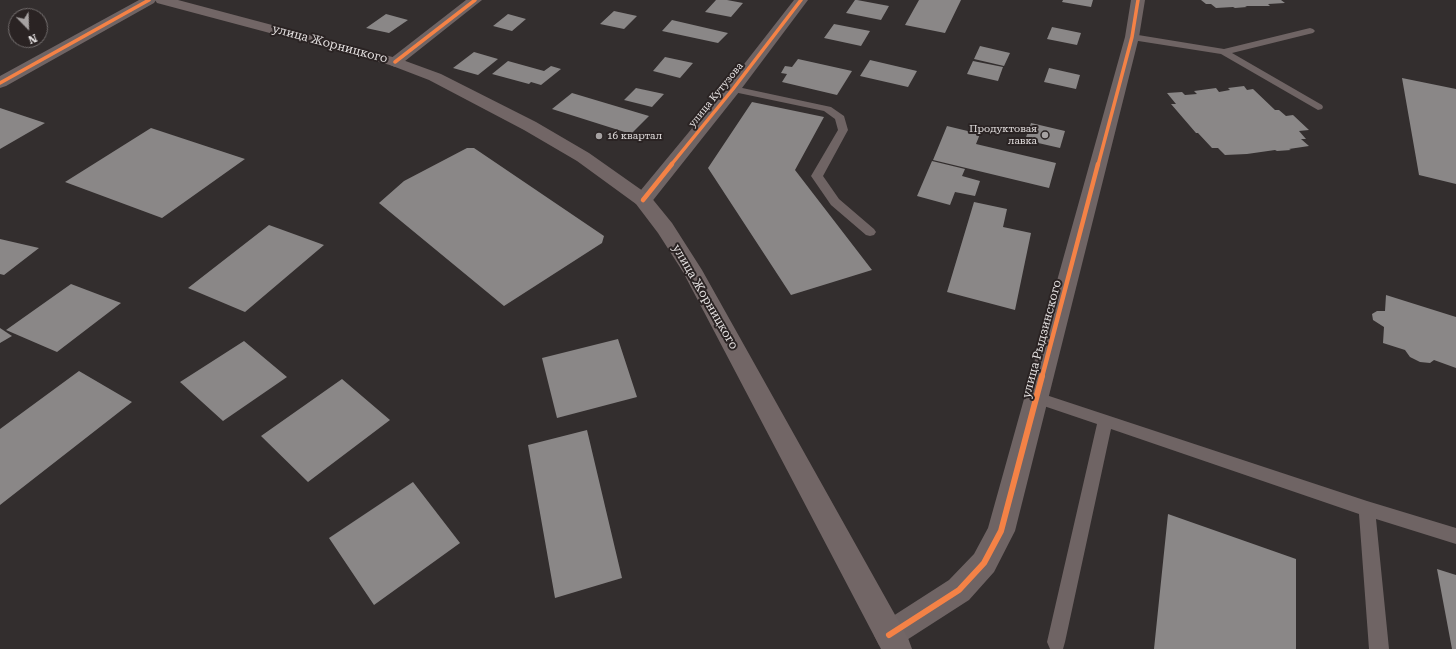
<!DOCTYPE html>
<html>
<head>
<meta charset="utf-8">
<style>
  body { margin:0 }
  #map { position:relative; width:1456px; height:649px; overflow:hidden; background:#332e2e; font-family:"Roboto Serif",serif }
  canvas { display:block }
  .north { position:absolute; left:8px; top:8px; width:40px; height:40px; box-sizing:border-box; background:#2a2323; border:1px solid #746f6f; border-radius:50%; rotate:157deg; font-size:11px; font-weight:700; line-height:16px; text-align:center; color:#e4e0e0 }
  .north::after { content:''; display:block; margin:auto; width:14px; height:18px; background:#a6a2a2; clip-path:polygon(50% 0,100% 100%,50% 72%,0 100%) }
</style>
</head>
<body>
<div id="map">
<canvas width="1456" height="649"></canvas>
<div class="north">N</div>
</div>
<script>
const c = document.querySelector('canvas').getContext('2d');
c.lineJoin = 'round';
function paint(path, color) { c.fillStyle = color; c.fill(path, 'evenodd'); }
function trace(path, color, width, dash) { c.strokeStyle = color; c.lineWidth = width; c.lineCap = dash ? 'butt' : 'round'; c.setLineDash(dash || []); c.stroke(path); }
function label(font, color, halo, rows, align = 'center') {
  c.font = font + ' "Roboto Serif",serif'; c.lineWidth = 4; c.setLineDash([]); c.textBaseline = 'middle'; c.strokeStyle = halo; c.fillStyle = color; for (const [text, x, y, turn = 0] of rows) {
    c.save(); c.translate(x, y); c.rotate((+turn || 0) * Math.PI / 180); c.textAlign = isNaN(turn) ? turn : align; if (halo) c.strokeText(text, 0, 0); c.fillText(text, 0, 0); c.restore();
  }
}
paint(new Path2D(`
  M716 0H727L743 3 731 17 705 12Z
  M855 0H857L889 6 881 20 846 13Z
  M919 0H961L945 33 905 25Z
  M1063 0H1093L1091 7 1062 2Z
  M1201 0H1281L1285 3 1268 4 1270 6H1245L1247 7 1235 8 1233 7 1216 8 1211 4H1206Z
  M614 11 637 16 624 29 600 24Z
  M386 14 408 20 389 33 366 28Z
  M508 14 526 19 512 31 493 26Z
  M672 20 728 33 718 43 662 31Z
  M834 24 870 31 861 46 824 38Z
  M1052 27 1081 33 1077 45 1047 39Z
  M980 46 1010 53 1004 66 974 59Z
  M474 52 498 59 478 75 453 68Z
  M665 57 693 63 680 78 653 71Z
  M798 59 852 71 837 95 782 82 787 74 781 73 785 66 792 67Z
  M870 60 917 71 908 87 860 76Z
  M508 61 544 71 551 66 561 69 541 85 531 82 529 84 492 74Z
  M973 61 1003 67 998 81 967 74Z
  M1049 68 1080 75 1076 89 1044 82Z
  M1402 78 1456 89V184L1419 175Z
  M1244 86 1247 90 1253 89 1275 110H1279L1286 116 1293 115 1309 130 1299 131 1306 139H1301L1309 146 1289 149 1291 150 1277 151 1275 150 1247 154 1225 155 1218 148H1212L1198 133H1196L1171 104H1176L1167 93 1182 92 1185 95 1197 94 1194 91 1216 88 1219 92 1230 90 1228 88Z
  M636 88 664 94 652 107 624 100Z
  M572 93 649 116 631 134 552 109Z
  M752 102 824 117 795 170 872 270 791 295 708 168Z
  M0 108 45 123 0 149Z
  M1031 123 1065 131 1060 148 1025 140Z
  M947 126 980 134 976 144 1056 163 1049 188 933 160Z
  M151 128 245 159 162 218 65 182Z
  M467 148H474L604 236 602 243 504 306 379 203 404 181Z
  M932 161 965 169 962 176 980 181 975 196 955 192 950 205 917 196Z
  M974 202 1007 209 1003 227 1031 233 1015 310 947 292Z
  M269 225 324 245 245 312 188 288Z
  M0 239 39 248 4 275 0 274Z
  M71 284 121 303 57 352 6 330Z
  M1386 295 1456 317V368L1434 360 1430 363 1420 362 1410 357 1405 350 1383 343 1384 327 1373 320 1372 314 1377 311H1385Z
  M0 328 12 336 0 343Z
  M618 339 637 397 557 418 542 358Z
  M244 341 287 377 223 421 180 382Z
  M79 371 132 402 0 505V429Z
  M342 379 390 420 308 482 261 436Z
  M587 430 622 578 555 598 528 445Z
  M413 482 460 543 374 605 329 538Z
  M1168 514 1296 559V649H1154Z
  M1437 569 1456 575V649H1452Z`), '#8a8787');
paint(new Path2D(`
  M1310 28 1313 29 1315 31 1313 33 1232 53 1322 105 1323 107 1322 109 1318 110 1221 54 1132 40 1127 37 1132 34 1224 49Z
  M733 86 831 107 844 116 848 130 823 176 839 199 874 229 876 232 874 235 870 236 866 235 831 205 811 176 838 130 835 119 824 111 729 91 728 89 729 87Z
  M1037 392 1367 501 1456 528V544L1376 519 1389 649H1369L1359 514 1111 429 1065 642 1063 649H1050L1047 642 1097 424 1032 402 1029 398 1032 394Z`), '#6f6464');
paint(new Path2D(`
  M139 0H156L154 3 6 86 0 88V76Z
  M466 0H482L400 65 395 67 390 65 387 62 390 59Z
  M794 0H808L739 92 650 204 643 206 636 204 634 200 636 196 727 86Z
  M1131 0H1145L1139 37 1015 531 994 572 969 600 899 645 891 649 879 645 874 635 879 625 949 580 974 554 988 528 1125 37Z`), '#6f6464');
paint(new Path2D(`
  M155 0H178L400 59 441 74 536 122 589 153 650 196 672 223 702 270 908 638 912 649H881L683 272 658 233 636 204 577 161 524 130 429 80 390 65 157 3Z`), '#726666');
trace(new Path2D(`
  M395 62 475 0
  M0 83 149 0
  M671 165 733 89 801 0
  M1098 165 1132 37 1138 0`), '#f48246', 3.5);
trace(new Path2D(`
  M643 200 672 164
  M1042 377 1098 164`), '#f48246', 4.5);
trace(new Path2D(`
  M889 635 959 590 984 563 1001 531 1042 376`), '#f48246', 6);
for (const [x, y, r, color] of [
  [1045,135,4,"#a6a2a2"],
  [599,136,4,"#a6a2a2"]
]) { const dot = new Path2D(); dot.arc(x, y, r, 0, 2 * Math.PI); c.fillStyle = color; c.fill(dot); trace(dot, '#2a2323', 1.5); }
label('10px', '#e4e0e0', '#2a2323', [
  ["улица Кутузова",716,95,-51]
]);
label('10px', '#e4e0e0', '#2a2323', [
  ["Продуктовая",1037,129],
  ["лавка",1037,141],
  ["16 квартал",607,136,"left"]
], 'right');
label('12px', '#e4e0e0', '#2a2323', [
  ["улица Жорницкого",330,44,15],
  ["улица Жорницкого",705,297,60],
  ["улица Рыдзинского",1042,339,-75]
]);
</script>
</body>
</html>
